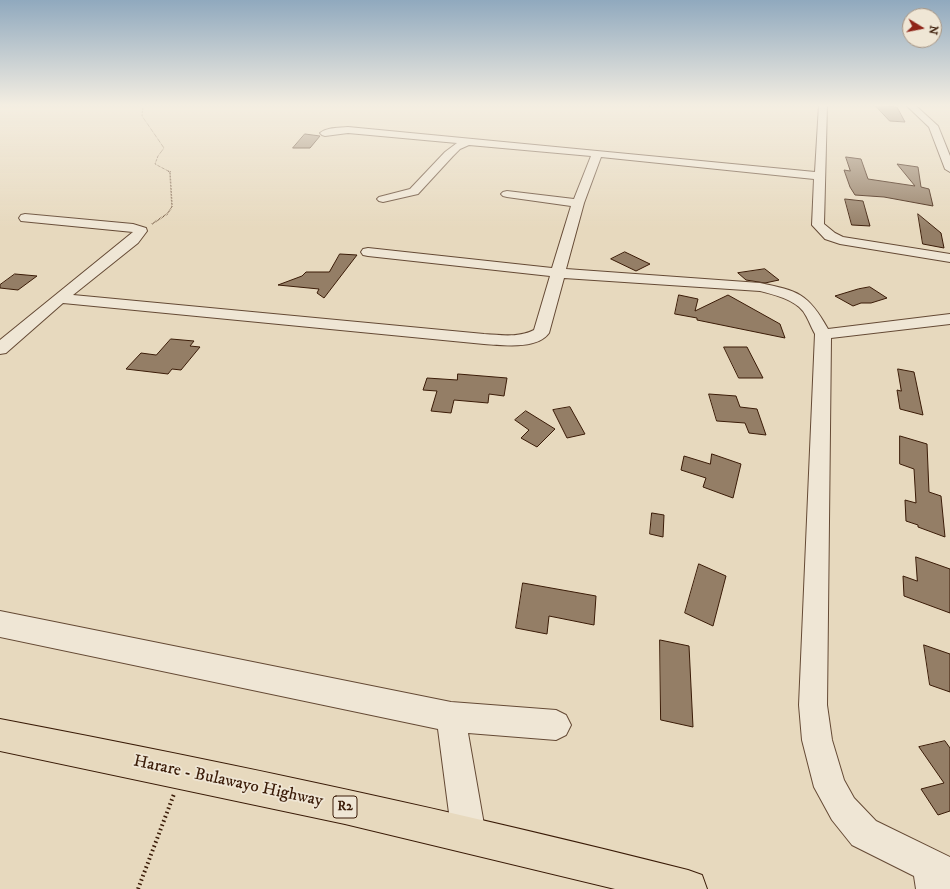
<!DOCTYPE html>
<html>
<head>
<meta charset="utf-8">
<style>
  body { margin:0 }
  #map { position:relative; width:950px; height:889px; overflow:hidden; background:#e7d9be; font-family:"IM FELL DW Pica",serif }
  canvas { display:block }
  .north { position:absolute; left:902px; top:8px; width:40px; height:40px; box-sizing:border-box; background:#efe6d5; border:1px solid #a79583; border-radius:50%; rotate:100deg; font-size:11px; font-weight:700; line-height:16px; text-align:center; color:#3a1b07 }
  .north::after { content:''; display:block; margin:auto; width:14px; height:18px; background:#8f2418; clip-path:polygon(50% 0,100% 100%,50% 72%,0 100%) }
</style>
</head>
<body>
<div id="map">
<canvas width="950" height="889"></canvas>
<div class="north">N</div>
</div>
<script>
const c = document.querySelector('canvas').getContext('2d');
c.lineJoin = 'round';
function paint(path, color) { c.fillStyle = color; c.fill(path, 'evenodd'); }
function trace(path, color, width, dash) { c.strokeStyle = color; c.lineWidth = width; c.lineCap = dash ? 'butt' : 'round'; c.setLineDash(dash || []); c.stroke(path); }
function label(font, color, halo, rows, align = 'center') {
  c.font = font + ' "IM FELL DW Pica",serif'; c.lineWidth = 3.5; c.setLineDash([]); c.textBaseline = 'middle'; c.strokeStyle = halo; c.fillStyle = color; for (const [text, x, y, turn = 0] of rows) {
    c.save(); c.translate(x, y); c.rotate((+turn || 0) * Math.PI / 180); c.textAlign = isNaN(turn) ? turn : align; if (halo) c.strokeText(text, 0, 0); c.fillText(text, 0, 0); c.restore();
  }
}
const building = new Path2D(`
  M875 105 897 107 905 122 890 121Z
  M305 134 320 136 310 148H293Z
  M846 157 861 159 868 179 915 186 897 164 918 167 921 187 929 189 933 206 884 197 855 195 850 187 844 170 850 171Z
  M845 199 863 201 870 226 852 225Z
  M918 214 941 233 944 248 923 244Z
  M625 252 650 264 636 271 611 259Z
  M340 254 357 255 324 298 317 293 319 289 278 285 302 276 306 272H329Z
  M765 269 779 280 765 283 746 280 738 273Z
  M15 274 37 276 18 290 0 288V285Z
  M870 287 887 298 871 303H861L853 306 835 296 858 289Z
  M679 295 698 299 695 311 728 295 780 324 785 338 697 320V318L675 314Z
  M171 339 194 341 190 346 200 347 181 370 172 369 168 374 126 369 141 353 156 355Z
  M724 347H747L763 378H739Z
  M898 369 914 372 923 415 900 409 897 390 901 391Z
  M458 374 507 378 504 396 489 394 488 403 454 400 451 413 431 411 437 391 423 390 427 378 457 380Z
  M709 394 736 396 740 407 757 409 766 435 749 433 745 423 717 421Z
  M570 407 585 434 567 438 553 410Z
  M526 411 555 429 537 447 521 438 529 430 515 420Z
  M900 436 927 444 929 492 941 496 945 537 918 527V525L906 521 905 500 916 503 914 469 900 464Z
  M712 454 741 464 733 498 703 487 706 478 681 470 684 456 710 464Z
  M652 513 664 515 663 537 650 534Z
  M916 557 950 569V613L904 596 903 576 917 581Z
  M699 564 726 576 713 626 685 613Z
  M523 583 596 596 594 625 549 616 547 634 516 628Z
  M660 640 689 646 693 727 661 720Z
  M924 645 950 654V692L930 685Z
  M945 741 950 748V811L938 815 921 789 944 783 919 747Z`);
paint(building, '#947e66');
trace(building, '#3a1b07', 1);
const minor = new Path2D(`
  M819 105H827L824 224 835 233 843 237 950 254V262L840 244 825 239 812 225 814 179 601 157 584 203 566 269 760 283C798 291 808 293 828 329L950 314V324L831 338 827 705 832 740 844 780 854 798 876 821 950 857V889H916L914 876 852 845 832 820 814 787 802 740 799 705 815 334C811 327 808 318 803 311 793 299 775 295 760 291L564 278 549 333C537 350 502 345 484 344L63 303 6 353 0 354V340L133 232 21 221 19 218 21 215 25 214 133 224 146 228 147 231 138 243 73 295 484 334C501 335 518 338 534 330L550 276 368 256 363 255 361 252 363 249 368 248 552 268 571 206 507 197 503 196 501 194 503 192 507 191 574 199 591 156 469 145 460 149 453 156 418 194 383 202 379 201 377 199 379 197 410 189 445 152 457 143 348 133 325 136 322 135 320 133C327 127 339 128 348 127L815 172Z
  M906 105H915L938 126 950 156V172L945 169 929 127Z
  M0 611 451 702 556 710 566 715 571 725 566 735 556 740 468 733 486 836 481 848 469 853 457 848 452 836 438 729 0 637Z`);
const highway = new Path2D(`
  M0 719C231 763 460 812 688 870L702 875 707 889H615L345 824 0 751Z`);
trace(minor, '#654a35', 2);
trace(highway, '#3a1b07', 2);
trace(new Path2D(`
  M143 105 142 116 164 148 158 156 155 164 170 172
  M648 107 658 105`), '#3a1b07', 1, [0.5, 1]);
trace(new Path2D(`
  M152 224 167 214 172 207 170 172 168 171`), '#3a1b07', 1.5, [0.5, 1]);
trace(new Path2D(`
  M138 889 174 794`), '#3a1b07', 4, [1.5, 3]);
paint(minor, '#efe6d5');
paint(highway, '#e7d9be');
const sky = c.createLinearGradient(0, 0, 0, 229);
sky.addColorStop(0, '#90a9be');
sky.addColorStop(0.46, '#f4eee2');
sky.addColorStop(1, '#f4eee200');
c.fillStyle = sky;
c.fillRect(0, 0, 950, 229);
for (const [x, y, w] of [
  [345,807,24]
]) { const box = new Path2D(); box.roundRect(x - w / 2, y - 11, w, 22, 3); c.fillStyle = '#efe6d5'; c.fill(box); trace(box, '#3a1b07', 1); }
label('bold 13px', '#3a1b07', null, [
  ["R2",345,807]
]);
label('17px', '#3a1b07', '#efe6d5', [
  ["Harare - Bulawayo Highway",228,782,12]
]);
</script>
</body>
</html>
